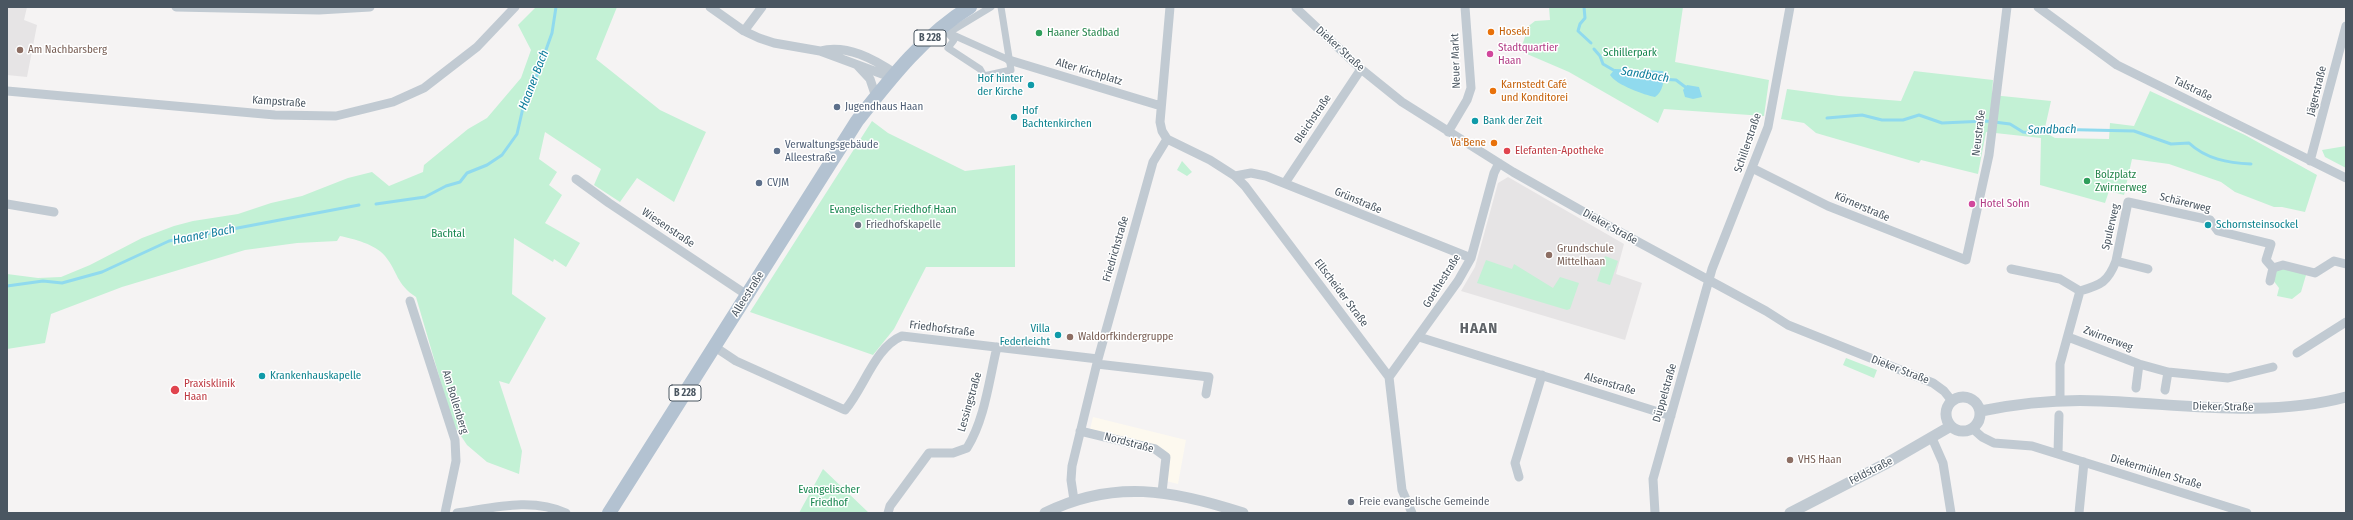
<!DOCTYPE html>
<html>
<head>
<meta charset="utf-8">
<style>
  body { margin:0 }
  #map { position:relative; width:2353px; height:520px; overflow:hidden; background:#f5f3f3; font-family:"Fira Sans Condensed",sans-serif }
  canvas { display:block }
  .frame { position:absolute; inset:0; border:8px solid #4a5661; pointer-events:none }
</style>
</head>
<body>
<div id="map">
<canvas width="2353" height="520"></canvas>
<div class="frame"></div>
</div>
<script>
const c = document.querySelector('canvas').getContext('2d');
c.lineJoin = 'round';
function paint(path, color) { c.fillStyle = color; c.fill(path, 'evenodd'); }
function trace(path, color, width, dash) { c.strokeStyle = color; c.lineWidth = width; c.lineCap = dash ? 'butt' : 'round'; c.setLineDash(dash || []); c.stroke(path); }
function label(font, color, halo, rows, align = 'center') {
  c.font = font + ' "Fira Sans Condensed",sans-serif'; c.lineWidth = 3; c.setLineDash([]); c.textBaseline = 'middle'; c.strokeStyle = halo; c.fillStyle = color; for (const [text, x, y, turn = 0] of rows) {
    c.save(); c.translate(x, y); c.rotate((+turn || 0) * Math.PI / 180); c.textAlign = isNaN(turn) ? turn : align; if (halo) c.strokeText(text, 0, 0); c.fillText(text, 0, 0); c.restore();
  }
}
paint(new Path2D(`
  M1093 417 1186 440 1178 484 1166 481 1165 450 1149 443 1090 429Z`), '#fdf9ef');
paint(new Path2D(`
  M7 7H27L24 20 37 25 27 77 7 75Z
  M1508 177 1624 244 1616 274 1642 283 1625 340 1461 291 1475 267 1498 183Z`), '#e6e4e5');
paint(new Path2D(`
  M536 7H617L596 59 660 110 706 132 674 202 637 178 620 202 594 185 601 169 545 132 539 159 557 172 549 185 562 195 545 223 580 243 566 267 554 259 553 262 514 238 512 294 546 318 509 384 499 381 522 451 519 474 487 462 467 445 453 424 416 297C396 284 398 272 385 256 375 244 354 239 340 236L337 241 297 243 245 250 122 287 51 314 45 343 7 349V274L38 278 61 277 90 265 142 238 174 226 193 221 238 214 271 203 302 196 348 178 372 172 389 186 423 172 424 165 468 129 487 118 521 78 531 50 518 25Z
  M1549 7H1683L1675 62 1769 80 1764 116 1664 109 1658 123 1569 72 1520 51 1525 37 1526 28 1535 21 1550 20Z
  M1914 71 1993 80 1992 95 2051 101 2044 132 2055 138 2109 139 2110 123 2134 126 2150 91 2245 135 2317 175 2305 212 2282 207H2274L2235 192 2221 182 2169 164 2132 159 2124 195 2109 191 2105 203 2040 185 2041 138 1986 132 1978 174 1921 160 1919 163 1816 133 1804 123 1781 119 1787 89 1839 96 1901 101Z
  M872 121 888 133 965 171 1015 165V267H926L894 329 873 355 750 312Z
  M2346 146V168L2325 157 2322 150Z
  M1182 161 1192 172 1187 176 1177 170Z
  M1605 256 1618 261 1610 285 1597 281Z
  M1486 260 1512 269 1514 264 1553 288 1560 277 1579 283 1570 309 1567 310 1477 283Z
  M2284 268 2306 275 2301 292 2292 299 2277 296 2279 288 2273 280 2276 271Z
  M1846 358 1877 370 1874 378 1843 365Z
  M823 469 869 513H799Z`), '#c3f1d5');
paint(new Path2D(`
  M1615 69 1663 71C1665 79 1663 92 1655 97 1645 95 1616 85 1610 75Z
  M1687 85 1699 87 1702 97 1693 99 1685 97 1683 90Z`), '#90daee');
trace(new Path2D(`
  M1584 7 1585 18 1580 24 1578 31 1591 43
  M1594 49 1600 56 1603 64 1615 71
  M1660 79 1676 80 1688 89
  M1827 118 1862 115 1882 120H1903L1919 115 1942 123 1986 121 2010 124 2023 132 2032 133 2044 129 2134 131 2171 144 2189 143C2206 159 2228 163 2251 164
  M376 204 425 197 446 186 460 182 467 173 487 165 502 155 517 134 525 99 537 75 552 33 556 7
  M7 286 43 281 62 283 102 272 169 241 359 205`), '#90daee', 3);
trace(new Path2D(`
  M991 7 948 33 954 40 948 48 980 69 984 76 1011 70 1001 7
  M951 34 1009 60`), '#c1cad2', 7);
trace(new Path2D(`
  M176 7 319 10 370 7
  M710 7 744 31 759 38 774 43 820 51 893 78
  M1170 7 1160 122 1162 131 1167 139 1210 160 1235 176 1245 186 1389 377 1402 490 1412 513
  M2038 7 2117 65 2346 178
  M1296 8 1361 69 1402 102 1513 172 1605 224 1766 311 1788 325 1933 383 1944 391 1952 401
  M744 31 762 7
  M820 51C847 44 874 59 896 74
  M1009 60 1161 106
  M857 65 870 79 876 97
  M7 91 275 115 336 116 393 102 424 88 477 47 515 7
  M1448 132 1467 100 1471 88 1465 7
  M2310 161 2346 26
  M1752 168 1828 206 1966 260 1989 155 2007 7
  M1235 176 1251 173 1266 176 1471 258
  M576 179 609 203 747 295
  M1285 183 1361 69
  M7 204 54 212
  M2011 269 2060 279 2080 291 2060 364V401
  M2148 269 2116 261 2128 202 2210 220 2218 231 2271 244 2266 260 2273 268
  M2270 281 2273 268 2283 265 2315 273 2334 261 2346 264
  M2080 291C2101 285 2108 282 2116 261
  M410 301 455 440 456 461 445 513
  M1419 337 1671 416
  M2068 337 2139 364 2168 372 2228 378 2273 367
  M715 347 736 361 845 410C864 388 875 347 902 336L1098 359
  M2297 353 2346 322
  M1097 364 1209 377 1206 394
  M1389 377 1458 281 1471 258 1494 173 1499 163
  M2136 388 2139 364
  M2165 390 2168 372
  M1973 429 1982 437 1994 443 2032 446 2247 513
  M1080 431 1155 449 1166 457 1162 492
  M1932 438 1943 463 1951 513
  M2058 453 2059 415
  M1519 477 1515 463 1542 375
  M1074 500 1071 480 1072 466 1098 359 1153 162 1167 139
  M457 513C492 508 532 497 566 513
  M888 513 890 506 929 453H953L967 448C985 419 989 380 997 347
  M1655 513 1653 479 1712 269 1768 127 1790 7
  M2079 513 2084 462`), '#c1cad2', 9);
trace(new Path2D(`
  M1946 414a17 17 0 1 1 34 0a17 17 0 1 1-34 0Z
  M1981 411C2020 403 2061 399 2101 401 2182 404 2267 418 2346 397
  M1045 513C1113 479 1173 490 1243 513
  M1790 513 1887 463 1951 426`), '#c1cad2', 11);
trace(new Path2D(`
  M609 513 857 121C890 79 924 35 970 7`), '#b3c2d1', 14);
for (const [x, y, r, color] of [
  [1491,32,4,"#e8710a"],
  [1039,33,4,"#2e9e5b"],
  [20,50,4,"#8d6e63"],
  [1490,54,4,"#d1479c"],
  [1031,85,4,"#0f9aa8"],
  [1493,91,4,"#e8710a"],
  [837,107,4,"#5c6f8a"],
  [1014,117,4,"#0f9aa8"],
  [1475,121,4,"#0f9aa8"],
  [1494,143,4,"#e8710a"],
  [777,151,4,"#5c6f8a"],
  [1507,151,4,"#e0444e"],
  [2087,181,4,"#2e9e5b"],
  [759,183,4,"#5c6f8a"],
  [1972,204,4,"#d1479c"],
  [858,225,4,"#6b7280"],
  [2208,225,4,"#0f9aa8"],
  [1549,255,4,"#8d6e63"],
  [1058,335,4,"#0f9aa8"],
  [1070,337,4,"#8d6e63"],
  [262,376,4,"#0f9aa8"],
  [175,390,5,"#e0444e"],
  [1790,460,4,"#8d6e63"],
  [1351,502,4,"#6b7280"]
]) { const dot = new Path2D(); dot.arc(x, y, r, 0, 2 * Math.PI); c.fillStyle = color; c.fill(dot); trace(dot, '#fff', 1.5); }
for (const [x, y, w] of [
  [930,38,32],
  [685,393,32]
]) { const box = new Path2D(); box.roundRect(x - w / 2, y - 8, w, 16, 3); c.fillStyle = '#fff'; c.fill(box); trace(box, '#4a5661', 1); }
label('bold 10px', '#4a5661', null, [
  ["B 228",930,38],
  ["B 228",685,393]
]);
label('11px', '#c56008', '#fff', [
  ["Hoseki",1499,32],
  ["Karnstedt Café",1501,85],
  ["und Konditorei",1501,98],
  ["Va'Bene",1486,143,"right"]
], 'left');
label('11px', '#27864d', '#fff', [
  ["Haaner Stadbad",1047,33],
  ["Bolzplatz",2095,175],
  ["Zwirnerweg",2095,188]
], 'left');
label('11px', '#b23c85', '#fff', [
  ["Stadtquartier",1498,48],
  ["Haan",1498,61],
  ["Hotel Sohn",1980,204]
], 'left');
label('11px', '#4a5661', '#fff', [
  ["Dieker Straße",1340,49,42],
  ["Neuer Markt",1456,61,-92],
  ["Alter Kirchplatz",1089,72,17],
  ["Talstraße",2193,89,26],
  ["Jägerstraße",2317,91,-76],
  ["Kampstraße",279,102,4],
  ["Bleichstraße",1313,119,-56],
  ["Neustraße",1979,133,-83],
  ["Schillerstraße",1748,143,-71],
  ["Grünstraße",1358,201,23],
  ["Schärerweg",2185,203,14],
  ["Körnerstraße",1862,207,23],
  ["Dieker Straße",1610,227,29],
  ["Spulerweg",2111,227,-77],
  ["Wiesenstraße",668,228,34],
  ["Friedrichstraße",1116,249,-74],
  ["Goethestraße",1442,281,-58],
  ["Ellscheider Straße",1341,293,53],
  ["Alleestraße",748,294,-58],
  ["Friedhofstraße",942,329,7],
  ["Zwirnerweg",2108,339,21],
  ["Dieker Straße",1900,370,21],
  ["Alsenstraße",1610,384,17],
  ["Düppelstraße",1665,393,-74],
  ["Am Bollenberg",455,402,73],
  ["Lessingstraße",970,402,-74],
  ["Dieker Straße",2223,407,1],
  ["Nordstraße",1129,443,15],
  ["Feldstraße",1871,471,-27],
  ["Diekermühlen Straße",2156,472,17]
]);
label('11px', '#785e54', '#fff', [
  ["Am Nachbarsberg",28,50],
  ["Grundschule",1557,249],
  ["Mittelhaan",1557,262],
  ["Waldorfkindergruppe",1078,337],
  ["VHS Haan",1798,460]
], 'left');
label('11px', '#17864f', '#fff', [
  ["Schillerpark",1630,53],
  ["Evangelischer Friedhof Haan",893,210],
  ["Bachtal",448,234],
  ["Evangelischer",829,490],
  ["Friedhof",829,503]
]);
label('11px', '#0d838f', '#fff', [
  ["Hof hinter",1023,79,"right"],
  ["der Kirche",1023,92,"right"],
  ["Hof",1022,111],
  ["Bachtenkirchen",1022,124],
  ["Bank der Zeit",1483,121],
  ["Schornsteinsockel",2216,225],
  ["Villa",1050,329,"right"],
  ["Federleicht",1050,342,"right"],
  ["Krankenhauskapelle",270,376]
], 'left');
label('11px', '#4e5e75', '#fff', [
  ["Jugendhaus Haan",845,107],
  ["Verwaltungsgebäude",785,145],
  ["Alleestraße",785,158],
  ["CVJM",767,183]
], 'left');
label('11px', '#be3a42', '#fff', [
  ["Elefanten-Apotheke",1515,151],
  ["Praxisklinik",184,384],
  ["Haan",184,397]
], 'left');
label('11px', '#5b616d', '#fff', [
  ["Friedhofskapelle",866,225],
  ["Freie evangelische Gemeinde",1359,502]
], 'left');
label('italic 12px', '#0c7c9b', '#fff', [
  ["Sandbach",1645,75,9],
  ["Haaner Bach",534,80,-69],
  ["Sandbach",2052,130,-1],
  ["Haaner Bach",204,235,-11]
]);
c.letterSpacing = '1px';
label('bold 15px', '#5f6368', '#fff', [
  ["HAAN",1479,329]
]);
c.letterSpacing = '0px';
</script>
</body>
</html>
